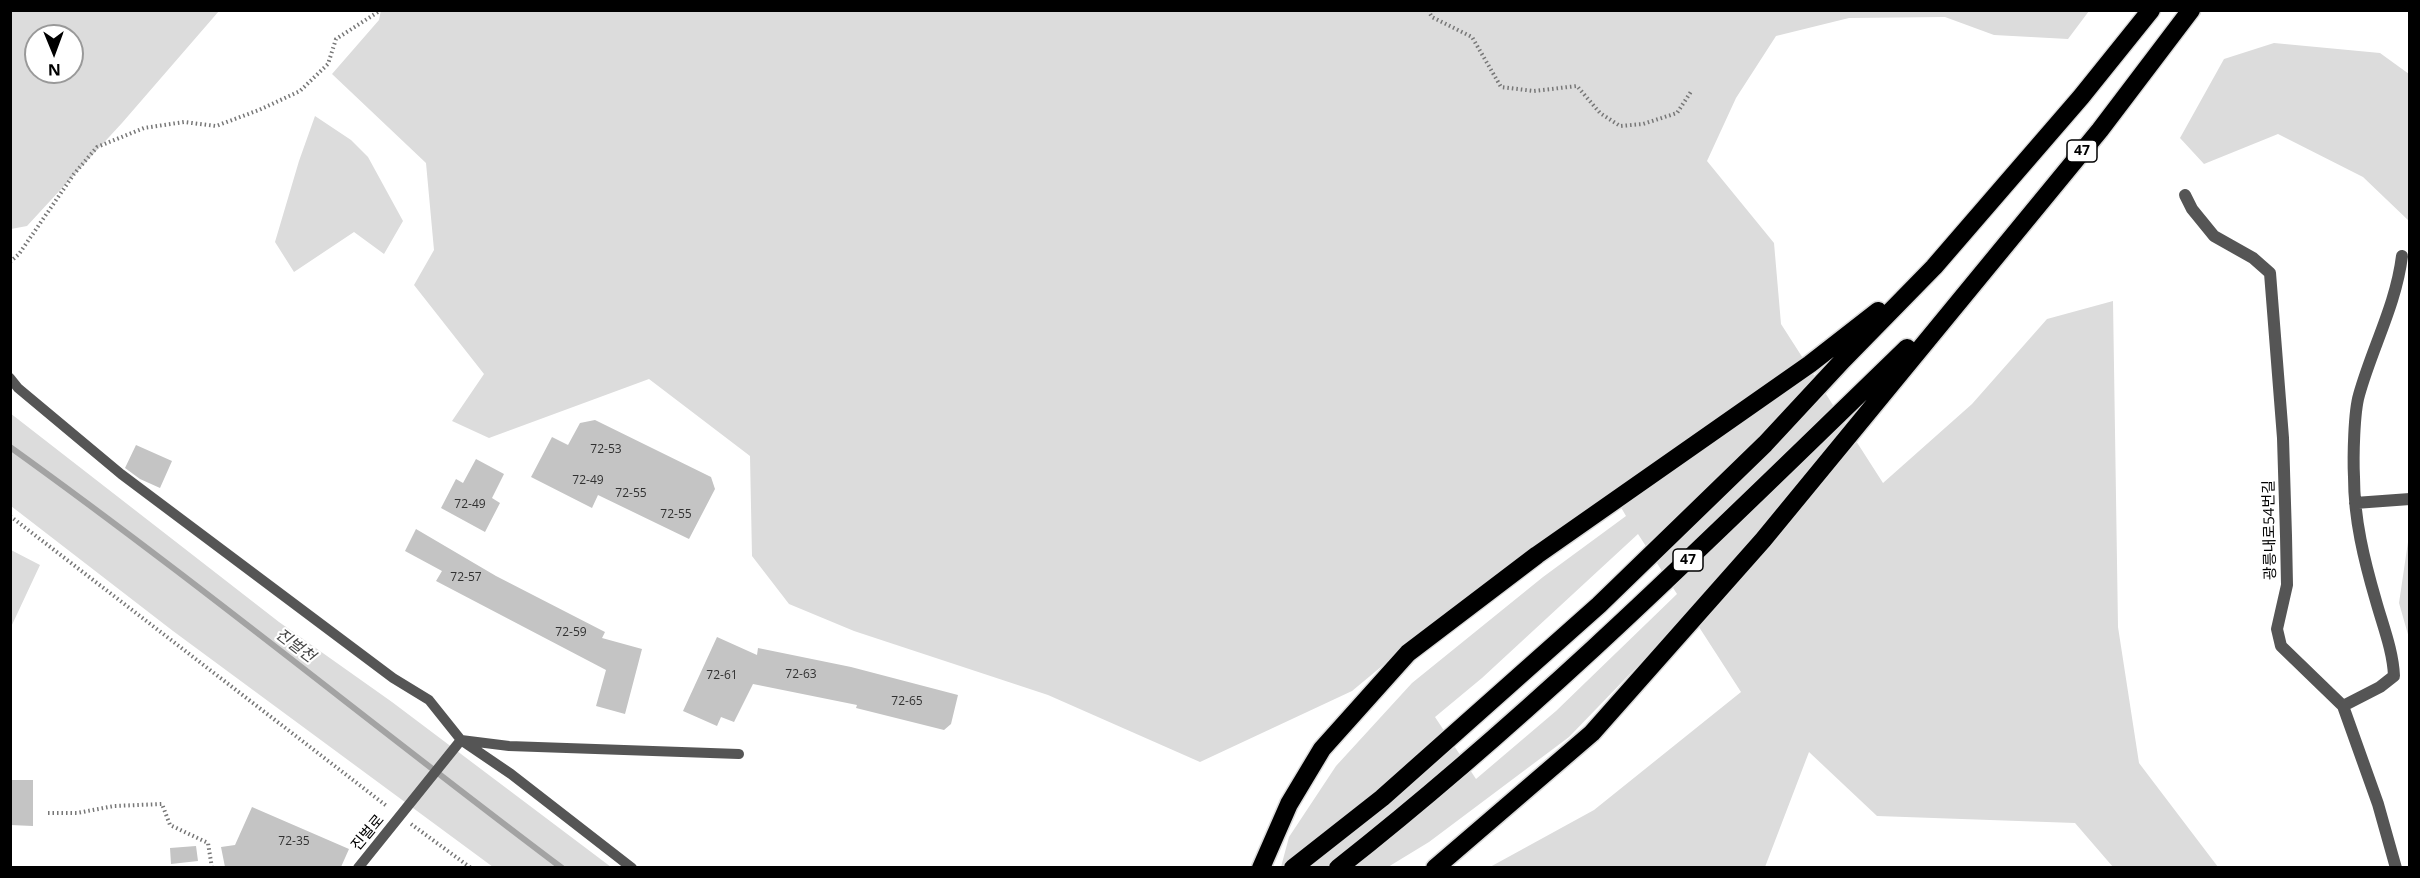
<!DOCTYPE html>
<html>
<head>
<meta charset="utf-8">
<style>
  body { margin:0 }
  #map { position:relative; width:2420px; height:878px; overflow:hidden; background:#fff; font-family:"Open Sans",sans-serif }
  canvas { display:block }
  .frame { position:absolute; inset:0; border:12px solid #000; pointer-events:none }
  .north { position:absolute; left:24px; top:24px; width:60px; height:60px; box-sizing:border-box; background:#fff; border:2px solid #999; border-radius:50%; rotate:179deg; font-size:16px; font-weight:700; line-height:24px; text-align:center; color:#000 }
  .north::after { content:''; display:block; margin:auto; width:21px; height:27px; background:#000; clip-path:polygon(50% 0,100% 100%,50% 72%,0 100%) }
</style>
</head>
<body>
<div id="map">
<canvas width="2420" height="878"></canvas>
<div class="frame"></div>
<div class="north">N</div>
</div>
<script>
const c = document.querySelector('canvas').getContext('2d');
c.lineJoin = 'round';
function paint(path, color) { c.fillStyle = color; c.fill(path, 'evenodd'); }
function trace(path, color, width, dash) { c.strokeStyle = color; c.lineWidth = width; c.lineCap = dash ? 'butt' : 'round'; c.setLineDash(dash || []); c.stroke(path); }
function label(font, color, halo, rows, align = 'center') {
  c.font = font + ' "Open Sans","Noto Sans KR",sans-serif'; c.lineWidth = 4.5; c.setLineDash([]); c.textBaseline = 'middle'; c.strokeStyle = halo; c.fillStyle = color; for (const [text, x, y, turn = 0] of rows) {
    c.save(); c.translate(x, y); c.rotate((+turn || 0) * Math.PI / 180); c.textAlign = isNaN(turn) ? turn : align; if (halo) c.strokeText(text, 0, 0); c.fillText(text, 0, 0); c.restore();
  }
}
paint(new Path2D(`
  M11 10 219 11 122 123 27 226 11 229ZM36 36H72V72H36Z
  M381 10 2089 11 2068 39 1994 35 1945 17 1849 18 1776 36 1736 98 1707 161 1774 243 1781 324 1883 483 1972 404 2047 319 2113 301 2118 627 2139 763 2218 867H2113L2075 823 1877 816 1809 752 1765 867H1490L1594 810 1741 692 1688 610 1655 648 1569 737 1429 842 1388 867H1281L1289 837 1336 766 1412 683 1543 577 1626 516 1619 504 1458 603 1352 691 1200 762 1048 695 854 631 789 604 752 556 750 456 649 379 489 438 452 421 484 374 414 285 434 250 426 163 332 74 379 20ZM1638 534 1677 594 1556 711 1476 779 1435 717 1482 678Z
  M2274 43 2380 53 2409 74V221L2363 177 2278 134 2204 164 2180 138 2224 59Z
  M315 116 351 140 368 157 403 221 384 254 354 232 294 272 275 242 299 161Z
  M10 413 279 622 392 702 611 867H493L173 631 11 506Z
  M2408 542H2409V638L2399 603Z
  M11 550 40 565 11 627Z`), '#dcdcdc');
trace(new Path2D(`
  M10 447C198 582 377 729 562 868`), '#a3a3a3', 6);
paint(new Path2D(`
  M595 420 711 477 715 489 689 539 598 495 592 508 531 477 552 437 568 445 580 423Z
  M136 445 172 461 160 488 140 479 125 468Z
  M476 459 504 474 492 498 500 503 485 532 441 508 456 479 463 483Z
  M416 529 496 576 605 632 602 638 642 649 625 714 596 706 606 670 436 581 442 571 405 551Z
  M717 637 757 655 758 648 851 667 958 695 951 724 944 730 856 708 857 705 753 684 734 722 721 717 717 726 683 711Z
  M10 780H33V826L10 825Z
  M252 807 349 849 341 867H225L221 847 235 845Z
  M196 846 198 861 171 864 170 848Z`), '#c4c4c4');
const highway = new Path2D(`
  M1261 868 1289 804 1322 749 1408 653 1537 555 1810 364 1878 311
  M1293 868 1382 798 1599 605 1765 444 1843 360 1934 267 2081 97 2151 10
  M1338 868C1540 709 1722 527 1907 348
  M1435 868 1592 733 1763 540 2100 130 2191 10`);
trace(highway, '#dbdbdb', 21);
trace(new Path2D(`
  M1428 10 1432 17 1472 37 1501 87 1534 91 1577 86 1600 113 1620 126 1643 124 1677 113 1692 90
  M10 262 19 254 74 174 97 147 144 128 184 122 216 126 259 110 300 91 328 64 336 39 381 10
  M10 516 388 807
  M48 813H77L114 806 162 804 170 825 208 843 212 868
  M411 824 471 868`), '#777', 4, [1.5, 3]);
trace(new Path2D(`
  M10 378 18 388 121 474 393 678 429 700 461 740 511 774 632 868
  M358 868 461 740 509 746 739 754`), '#555', 10);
trace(new Path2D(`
  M2185 195 2192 209 2214 236 2253 258 2270 273 2283 438 2286 536 2287 585 2277 629 2281 646 2343 706 2378 804 2396 868
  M2355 503 2410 499
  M2343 706 2380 687 2394 676C2393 651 2383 626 2376 601 2364 560 2354 519 2354 477 2353 457 2354 412 2359 395 2372 348 2396 305 2402 256`), '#555', 12);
trace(highway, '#000', 18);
label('12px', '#313131', null, [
  ["72-53",606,450],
  ["72-49",588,481],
  ["72-55",631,494],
  ["72-49",470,505],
  ["72-55",676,515],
  ["72-57",466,578],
  ["72-59",571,633],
  ["72-63",801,675],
  ["72-61",722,676],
  ["72-65",907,702],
  ["72-35",294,842]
]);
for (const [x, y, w] of [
  [2082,151,30],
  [1688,560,30]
]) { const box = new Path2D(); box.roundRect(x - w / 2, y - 11, w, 22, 4.5); c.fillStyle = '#fff'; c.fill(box); trace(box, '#000', 1.5); }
label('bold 14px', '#000', null, [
  ["47",2082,151],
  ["47",1688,560]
]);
label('15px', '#000', '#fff', [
  ["광릉내로54번길",2270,530,-91],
  ["진벌로",368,833,-50]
]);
label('italic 16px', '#444', '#fff', [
  ["진벌천",295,646,37]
]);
</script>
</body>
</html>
